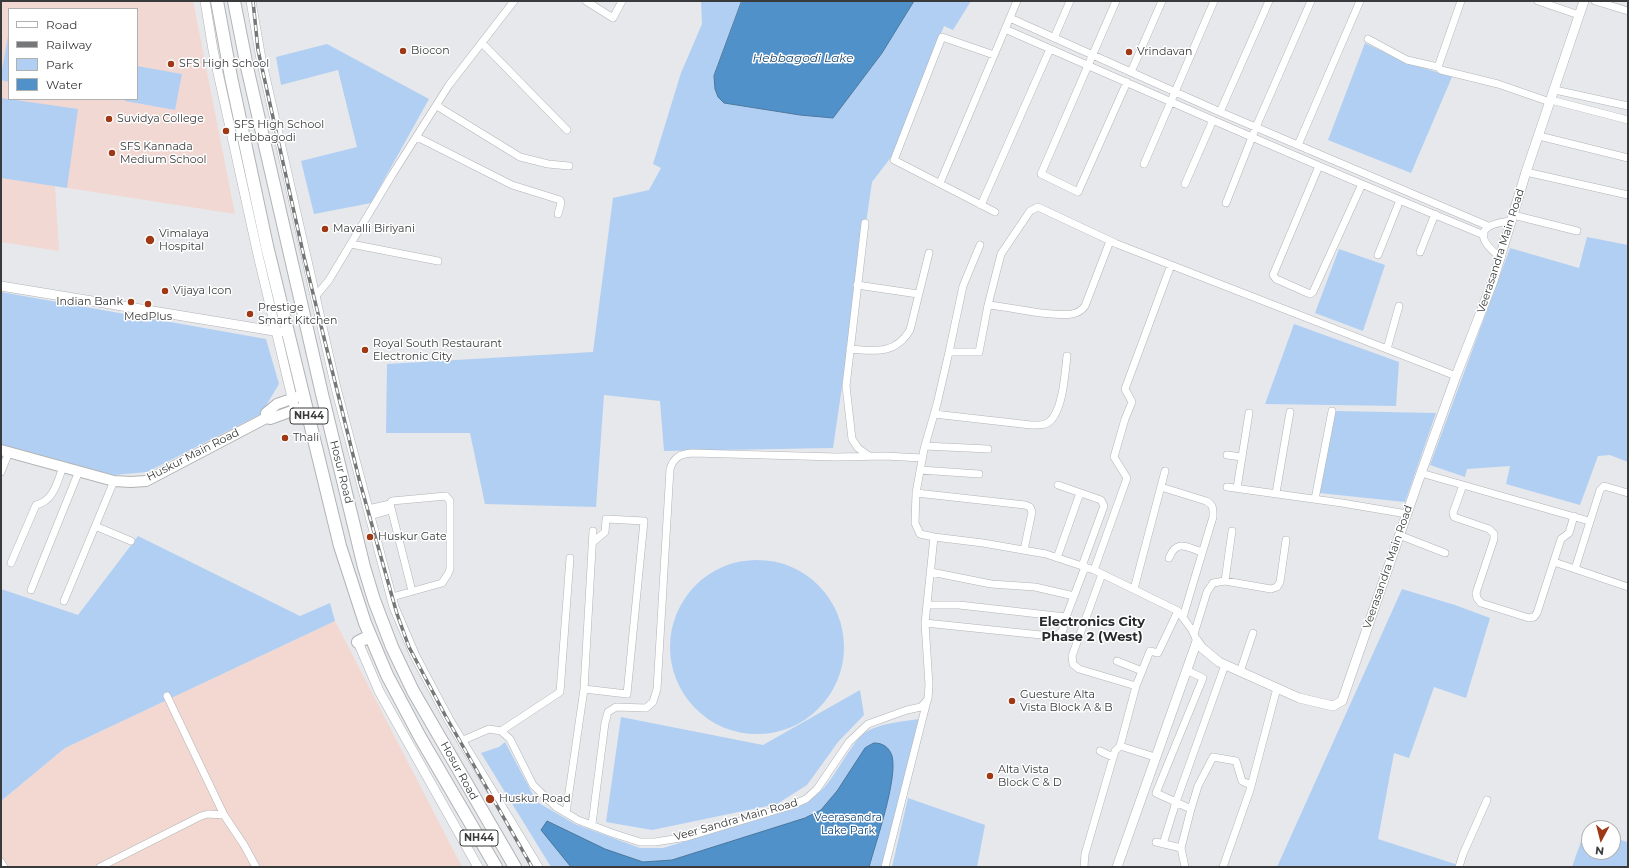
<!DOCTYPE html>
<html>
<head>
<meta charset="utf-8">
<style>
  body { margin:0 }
  #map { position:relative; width:1629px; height:868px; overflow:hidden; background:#e6e8eb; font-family:Montserrat,sans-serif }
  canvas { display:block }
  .frame { position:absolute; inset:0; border:2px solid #393a3b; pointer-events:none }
  .legend { position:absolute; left:8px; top:8px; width:130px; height:92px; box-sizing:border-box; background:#fff; border:1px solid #b0b0b1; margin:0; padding:5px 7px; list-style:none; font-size:12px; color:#393a3b }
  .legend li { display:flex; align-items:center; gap:8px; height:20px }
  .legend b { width:20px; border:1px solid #b0b0b1 }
  .north { position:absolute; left:1581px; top:820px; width:40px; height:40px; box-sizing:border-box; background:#fff; border:1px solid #b0b0b1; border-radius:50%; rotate:187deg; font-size:11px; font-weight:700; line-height:16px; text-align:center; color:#393a3b }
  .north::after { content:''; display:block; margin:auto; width:14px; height:18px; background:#9e3815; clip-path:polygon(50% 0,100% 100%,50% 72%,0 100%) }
</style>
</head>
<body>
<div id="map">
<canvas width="1629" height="868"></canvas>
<div class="frame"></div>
<ul class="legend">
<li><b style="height:5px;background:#fff"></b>Road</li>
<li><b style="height:5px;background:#767779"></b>Railway</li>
<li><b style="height:11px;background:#b1cff3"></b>Park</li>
<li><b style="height:11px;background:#5191c9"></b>Water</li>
</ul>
<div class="north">N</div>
</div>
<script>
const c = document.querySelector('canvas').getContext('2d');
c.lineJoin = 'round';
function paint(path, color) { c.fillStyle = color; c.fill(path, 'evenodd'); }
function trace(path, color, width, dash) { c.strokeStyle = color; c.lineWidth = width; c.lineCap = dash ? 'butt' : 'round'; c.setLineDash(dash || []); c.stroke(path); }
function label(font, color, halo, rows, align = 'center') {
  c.font = font + ' Montserrat,sans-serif'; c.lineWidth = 3; c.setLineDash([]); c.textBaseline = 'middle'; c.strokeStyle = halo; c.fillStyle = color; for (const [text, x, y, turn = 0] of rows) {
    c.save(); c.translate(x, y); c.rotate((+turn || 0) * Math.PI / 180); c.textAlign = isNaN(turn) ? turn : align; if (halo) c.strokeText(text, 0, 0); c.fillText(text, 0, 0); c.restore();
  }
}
paint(new Path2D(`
  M335 621 462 867H1V801L65 748Z`), '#f2d8d1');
paint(new Path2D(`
  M1 1H193L235 214 55 186 59 251 1 242ZM9 9H137V99H9Z`), '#f2d8d3');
paint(new Path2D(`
  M701 1H742L714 76 716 93 724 103 800 115 833 118 882 53 914 1H971L953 30 944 26 892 156 872 182 833 448 664 451 660 401 604 395 596 507 485 504 470 433H386L387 364 593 352 613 198 649 190 661 168 653 164 681 73 702 24Z
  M9 30V82L1 80V76Z
  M1365 43 1405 62 1452 77 1411 173 1328 140Z
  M327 44 429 99 371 203 314 214 301 161 357 147 338 70 281 85 276 57Z
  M137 66 182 74 175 110 125 101V99H137Z
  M1 98 78 109 67 188 1 178Z
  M1587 237 1628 245V462L1610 455 1598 456 1580 505 1506 484 1510 466 1467 469 1465 477 1430 465 1510 248 1579 268Z
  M1339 249 1385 265 1363 331 1315 313Z
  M1 292 266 339 279 384 261 414 147 472 114 475 1 445Z
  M1294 324 1399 362 1396 406 1265 404Z
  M1335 411 1436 413 1405 502 1319 493Z
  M138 536 300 616 330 603 335 621 65 748 1 801V589L78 615Z
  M670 647a87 87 0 1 1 174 0a87 87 0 1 1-174 0Z
  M1402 589 1455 605 1490 618 1466 698 1434 687 1409 758 1394 753 1378 839 1455 864V867H1277Z
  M860 690 864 715 838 742 807 785 777 804 652 830 606 822 621 717 763 745Z
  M919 719 882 867H551L481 753 499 747 505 742 537 802 575 824 640 848H663L793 809C822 796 829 782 846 756 851 749 856 740 863 734 878 723 901 722 919 719Z
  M908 798 985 825 977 867H892Z
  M1585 830 1589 831V852H1613V838L1628 842V867H1572Z`), '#b1cff3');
const water = new Path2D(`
  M742 1H914L882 53 833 118 800 115 724 103 718 97 715 89 714 76Z
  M874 743C883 743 889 747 892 756 898 778 876 842 869 867H571L541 830 547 821 605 849 643 862 672 860 805 818 821 810 837 791 865 748Z`);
paint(water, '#5191c9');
trace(water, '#4a779e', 1);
const minor = new Path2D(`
  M586 1 613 18 622 1
  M1116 1 1041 174 1078 192 1127 82
  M1461 1 1438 67 1441 70 1498 84 1550 102
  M1538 1 1579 15
  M1595 1 1628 11
  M1010 18 1220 112 1488 226
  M1005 29C1164 99 1323 169 1484 235
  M1054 38 1070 1
  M1368 39 1407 60 1438 67
  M482 43 567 130
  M994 55 942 37 894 160 995 212
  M1131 72 1162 1
  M1555 90 1628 106
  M1551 100 1628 120
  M437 106 520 157 548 164 569 166
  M1220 112 1269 1
  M1539 136 1628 158
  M417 137 512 185 560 200 561 203 558 214
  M1298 145 1360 1
  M1144 164 1214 1
  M1319 166 1273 275 1276 279 1310 294 1313 292 1362 184
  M1526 172 1628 195
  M940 183 1017 1
  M1185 184 1213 120
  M1226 203 1256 127 1311 1
  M981 205 1050 49
  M1513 215 1577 231
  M865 223 846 386 852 439 858 448 869 456
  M1110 241 1085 306C1082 310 1078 313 1072 314 1049 317 1012 307 988 305L979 352H949L937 404 924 449 916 493 915 523 920 534 934 537 983 543 1046 554 1094 570 1178 611 1192 630 1197 641
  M351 244 438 261
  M1420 252 1435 214
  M1378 255 1400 200
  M1501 258C1474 237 1478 224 1512 221
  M857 285 918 294
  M315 297 329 280 392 175 449 85 514 1
  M988 305 1001 254 1030 211 1038 207 1117 244 1456 376
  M850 349C875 351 895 355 910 330L929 253
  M1387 349 1399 306
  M949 352 963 286 980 245
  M934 414 1031 425C1037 425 1044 426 1049 422 1063 411 1065 373 1067 356
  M925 446 988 449
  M1227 455 1242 457
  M920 470 979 474
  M1 472 9 452
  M1421 473 1589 521
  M1058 485 1101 500 1104 506 1082 566
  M1463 485 1453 513 1454 517 1489 529 1494 534V539L1476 593 1477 598 1481 603 1529 618 1534 617 1537 613 1561 539 1569 533 1574 516
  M1161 487 1206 501C1214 505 1213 509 1213 517L1183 617
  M1227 487 1342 503 1407 514
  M1237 488 1249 413
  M916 493 1025 505 1030 507 1032 512 1024 550
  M1276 493 1290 412
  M1628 493 1604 486 1600 490 1575 569 1628 587
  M1315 499 1332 411
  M390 504 412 591
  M368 509 390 504 392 501 446 496 450 501V569L448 574 442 583 392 597
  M370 516 391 510
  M95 526 131 541
  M1399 535 1445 553
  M1057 558 1080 493
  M1169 558C1177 539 1186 547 1202 552
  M1554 562 1575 569
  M11 563 36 505C54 501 57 482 63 467
  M1094 570 1127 478 1114 457 1125 419 1132 402 1125 389 1171 265
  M931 572 991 584 1035 587 1074 596
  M1102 574 1072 656 1073 664 1079 669 1136 686
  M1225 581 1232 531
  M1134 589 1165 471
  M31 590 79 471
  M64 601 114 481
  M927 605H959L1066 617
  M925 623 1051 636 1058 635 1063 630 1066 617 1085 567
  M1194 634 1207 592 1213 583 1225 581 1271 589 1277 587 1280 582 1286 540
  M1117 661 1142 671
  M1240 672 1253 633
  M584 689 627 694 644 521 606 519 605 532 593 542
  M167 696 224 815
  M501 731 560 692 570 558
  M461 741 489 729 501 731 510 739 533 785 556 807 578 820 612 833 640 842H655L687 837 790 806 806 799 817 789 849 742 868 724 907 710 921 707 928 699 929 685 925 623 934 537
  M1120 746 1136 686 1150 651 1158 653 1178 611
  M1100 751 1113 757
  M1191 809 1198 786 1213 757 1236 761 1242 781 1251 785
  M566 813 584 689 593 531
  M592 824 605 723 608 712 616 707 646 708 653 702 657 689 670 469C674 457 680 454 692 453L837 457 885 456 922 458
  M1156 842 1181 848
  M1163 844 1176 802 1225 665
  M1 862 4 867
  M100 867 201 816 208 814 224 815 244 845 256 867
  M885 867 927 701
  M1084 867 1085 854 1115 751 1120 746 1155 757
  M1185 867 1181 848 1191 809 1156 793 1203 678 1186 670
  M1223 867 1250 790 1277 688
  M1459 867 1463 854 1487 800`);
const tertiary = new Path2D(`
  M205 1 213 50 258 255 294 406
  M251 1 261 59 336 388 394 607 415 656 449 720 538 867
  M1 286 280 332
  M1197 641 1202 648 1219 662 1299 698 1333 706 1342 701 1421 473 1456 376 1493 281 1526 172 1584 1
  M358 642 379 691 478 867
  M1117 867 1197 641`);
const secondary = new Path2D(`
  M266 418V413L277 404 303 395
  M1 450 114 481 131 482 146 481 266 418 270 419 306 406`);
const trunk = new Path2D(`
  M217 1 231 77 267 246 340 546 365 623 387 675 420 737 496 867
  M234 1 247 67 322 394 364 567 374 600 392 647 413 691 515 867
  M358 642 370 636`);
trace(minor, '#b1b4b6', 8);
trace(tertiary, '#b1b4b6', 10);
trace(secondary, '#b1b4b6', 12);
trace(trunk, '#b1b4b6', 14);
trace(minor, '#fff', 7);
trace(tertiary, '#fff', 9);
trace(secondary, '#fff', 10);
trace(trunk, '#fff', 12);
const rail = new Path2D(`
  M253 1 258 50 304 257 359 479 397 614 409 647 445 715 532 867`);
trace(rail, '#767779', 3.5);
trace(rail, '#fff', 2, [6]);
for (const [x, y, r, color] of [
  [403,51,4,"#9e3815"],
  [1129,52,4,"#9e3815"],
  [171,64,4,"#9e3815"],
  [109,119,4,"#9e3815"],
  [226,131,4,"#9e3815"],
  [112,153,4,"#9e3815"],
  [325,229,4,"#9e3815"],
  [150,240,5,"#9e3815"],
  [165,291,4,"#9e3815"],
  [131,302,4,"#9e3815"],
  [148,304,4,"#9e3815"],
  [250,314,4,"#9e3815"],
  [365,350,4,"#9e3815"],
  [285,438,4,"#9e3815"],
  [370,537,4,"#9e3815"],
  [1012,701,4,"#9e3815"],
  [990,776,4,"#9e3815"],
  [490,799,5,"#9e3815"]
]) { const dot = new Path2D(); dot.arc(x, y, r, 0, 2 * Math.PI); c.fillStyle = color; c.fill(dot); trace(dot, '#fff', 1.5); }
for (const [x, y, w] of [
  [309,416,38],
  [479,838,38]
]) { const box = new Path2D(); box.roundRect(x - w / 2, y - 8, w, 16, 3); c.fillStyle = '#fff'; c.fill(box); trace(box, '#393a3b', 1); }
label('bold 10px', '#393a3b', null, [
  ["NH44",309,416],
  ["NH44",479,838]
]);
label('11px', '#393a3b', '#fff', [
  ["Biocon",411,51],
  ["Vrindavan",1137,52],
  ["SFS High School",179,64],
  ["Suvidya College",117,119],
  ["SFS High School",234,125],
  ["Hebbagodi",234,138],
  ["SFS Kannada",120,147],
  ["Medium School",120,160],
  ["Mavalli Biriyani",333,229],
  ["Vimalaya",159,234],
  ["Hospital",159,247],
  ["Vijaya Icon",173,291],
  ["Indian Bank",123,302,"right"],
  ["Prestige",258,308],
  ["Smart Kitchen",258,321],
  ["MedPlus",148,317,"center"],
  ["Royal South Restaurant",373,344],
  ["Electronic City",373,357],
  ["Thali",293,438],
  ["Huskur Gate",378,537],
  ["Guesture Alta",1020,695],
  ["Vista Block A & B",1020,708],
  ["Alta Vista",998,770],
  ["Block C & D",998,783],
  ["Huskur Road",499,799]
], 'left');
label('11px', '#393a3b', '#fff', [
  ["Veerasandra Main Road",1501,251,-72],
  ["Huskur Main Road",193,455,-27],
  ["Hosur Road",341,472,76],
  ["Veerasandra Main Road",1388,567,-71],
  ["Hosur Road",459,771,61],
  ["Veer Sandra Main Road",736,820,-16]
]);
label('11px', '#0c427a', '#fff', [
  ["Veerasandra",848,818],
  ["Lake Park",848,831]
]);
label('italic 12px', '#15446a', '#fff', [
  ["Hebbagodi Lake",803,58]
]);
label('bold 13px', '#282a2c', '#fff', [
  ["Electronics City",1092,622],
  ["Phase 2 (West)",1092,637]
]);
</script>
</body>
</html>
